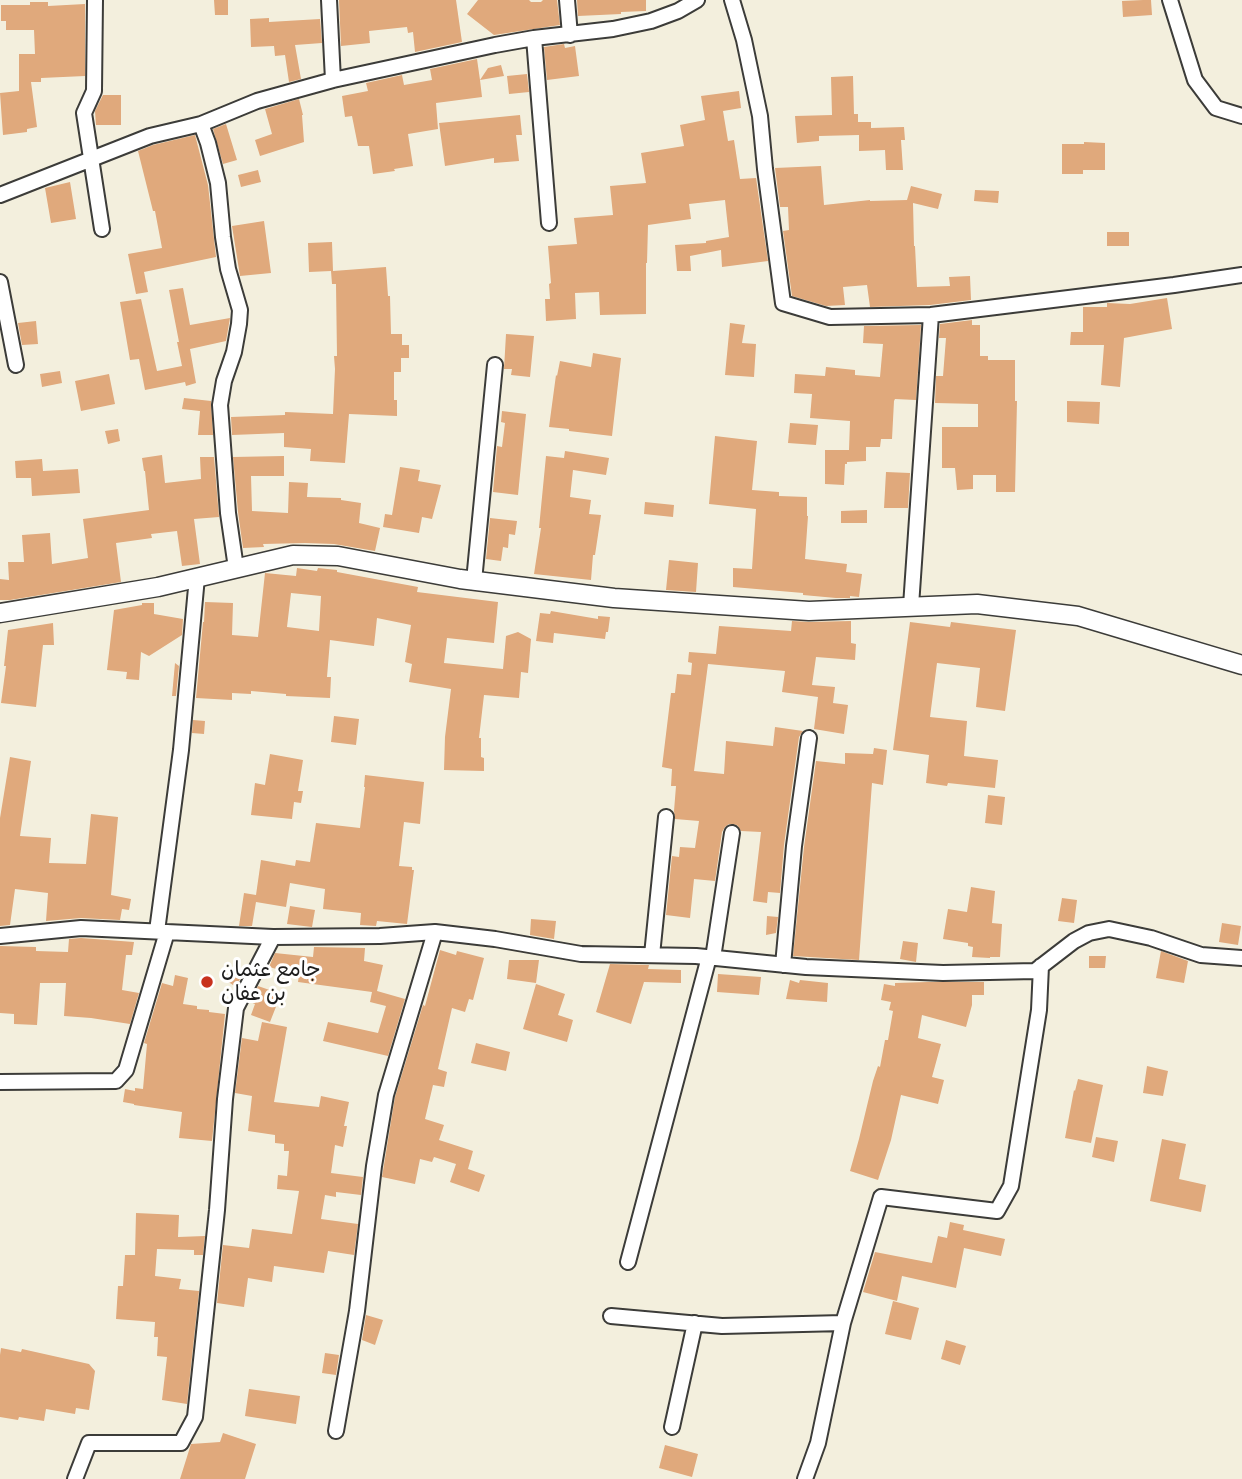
<!DOCTYPE html>
<html>
<head>
<meta charset="utf-8">
<style>
  body { margin:0 }
  canvas { display:block; background:#f3efdd }
</style>
</head>
<body>
<canvas width="1242" height="1479"></canvas>
<script>
const c = document.querySelector('canvas').getContext('2d');
c.lineJoin = 'round';
function paint(path, color) { c.fillStyle = color; c.fill(path, 'evenodd'); }
function trace(path, color, width, dash) { c.strokeStyle = color; c.lineWidth = width; c.lineCap = dash ? 'butt' : 'round'; c.setLineDash(dash || []); c.stroke(path); }
function label(font, color, halo, rows, align = 'center') {
  c.font = font + ' Delius,"Playpen Sans Arabic",sans-serif'; c.lineWidth = 6; c.setLineDash([]); c.textBaseline = 'middle'; c.strokeStyle = halo; c.fillStyle = color; for (const [text, x, y, turn = 0] of rows) {
    c.save(); c.translate(x, y); c.rotate((+turn || 0) * Math.PI / 180); c.textAlign = isNaN(turn) ? turn : align; if (halo) c.strokeText(text, 0, 0); c.fillText(text, 0, 0); c.restore();
  }
}
paint(new Path2D(`
  M214 0H228V15H215Z
  M339 0H456L462 42 415 52 413 32 408 33 407 27 369 31 370 43 341 46Z
  M478 0H529L531 2H541L543 0H557L560 25 494 35 467 14Z
  M577 0H646V11L621 12V14L578 16Z
  M1143 0H1151L1152 15 1123 17 1122 1Z
  M30 2H48V6L85 4V76L41 78V82H31L37 127 27 129V132L3 135 0 93 19 91V54H35L34 30H6V21H1V5H30Z
  M269 18V22L320 19 322 43 295 45 301 79 289 82 285 55 275 56 274 46 251 47 250 19Z
  M564 44 565 48 575 46 579 76 547 80 544 47Z
  M477 59 480 80 488 68 501 65 504 76 480 80 482 97 436 103 438 129 408 134 413 166 394 169 395 171 373 174 369 146H358L352 116 345 117 342 96 368 91 366 83 402 75 404 85 432 80 430 69Z
  M527 74 529 92 509 94 507 76Z
  M853 76 854 114H858V122H871V128L904 127 905 140H901L903 170H886L885 150 859 151V135L819 136V141L797 143 795 116 832 115 831 77Z
  M739 91 741 108 723 111 728 141 734 140 740 179 756 178 768 261 722 267 721 250 690 256 691 271H677L675 245 706 243V241L729 237 725 200 689 204 691 219 648 225 647 263H646V314L600 315 599 292 575 293 576 319 546 321 545 299H550L549 284 551 283 548 246 577 244 574 218 613 215 610 186 646 183 641 153 684 146 680 125 705 120 701 96Z
  M103 95H121V125H96L95 111Z
  M299 99 303 115H302L304 142 260 156 255 140 272 134 265 109Z
  M520 115 522 135H516L519 161 494 163V158L445 166 439 123Z
  M226 124 237 160 223 164 213 129Z
  M195 135 208 185 216 257 144 272 148 292 136 294 128 254 162 248 155 211H153L138 151 153 145Z
  M1084 142 1105 143V170H1083V174H1062V144H1084Z
  M821 166 824 205 870 200V201L907 200 911 186 942 194 938 209 913 203 914 246H915L917 287 950 286 949 277 970 276 971 300 930 305 870 307 867 285 843 287 845 305 826 306 792 296 783 231 789 230 788 207H780L775 168Z
  M258 170 261 182 241 187 238 175Z
  M70 182 76 219 51 223 45 188Z
  M975 190 999 191 998 203 974 201Z
  M264 221 271 273 240 276 232 226Z
  M1107 232H1129V246H1107Z
  M332 242 333 271 386 267 388 296H390L391 334H402V345H409V358H401V372H394V400H397V416L349 414 345 463 310 461 311 449 284 447V433L232 435 231 417 285 415V412L333 414 335 369 334 356H337L336 284H332L331 271 309 272 308 243Z
  M183 288 190 325 230 318 226 341 190 349 196 383 186 386 185 382 145 390 139 359 130 360 120 302 141 299 157 371 182 366 177 342H179L169 290Z
  M1167 298 1172 329 1124 338 1120 387 1101 385 1104 345H1070L1071 332H1083V307H1107V303L1130 304Z
  M972 320V325H980V356H988V360H1015V401H1017L1015 492H996V475H973V489L957 490 955 468H942V427H978V404L935 403 936 376H943L946 338H939L940 324Z
  M36 321 38 344 22 345 18 323Z
  M730 323 745 325 742 343 756 344 754 377 725 375Z
  M921 325 916 400 895 399 894 401 892 439H881L880 447H866V461L847 462V464H845L844 485 825 484V450H849L850 421 810 418 812 394 794 393 795 374 825 376 826 367 855 370V375L880 377 883 344 863 343 864 326Z
  M506 334 534 336 530 377 511 375 512 369H504Z
  M593 353 621 358 612 436 569 431V429L549 427 556 375 557 376 560 361 591 367Z
  M60 371 62 383 42 387 40 374Z
  M109 374 115 404 81 411 75 381Z
  M184 398 211 401 213 435H198L200 411 182 409Z
  M1067 401 1100 402 1099 424 1067 422Z
  M502 411 526 414 518 495 493 492 497 446 502 447 505 423 501 422Z
  M790 423 818 425 816 445 788 443Z
  M118 429 120 441 108 444 105 431Z
  M715 436 757 441 752 490 779 492V496L807 497V516H808L805 559 847 564 846 572 862 574 859 597 850 596V598H836L803 595V593L733 587V568L752 569 756 509 709 504Z
  M565 451 609 458 606 475 573 470 570 497 591 500 589 514 601 515 595 555H593L591 580 534 574 541 528H539L546 456 564 458Z
  M162 455 165 483 201 479 200 457H214L219 517 194 519 200 564 182 566 177 531 151 534 152 538 116 543 121 582 10 600H0V579L9 580 8 562H24L22 535 50 533 52 564 88 558 83 519 149 510 145 471H144L142 458Z
  M284 456V476H251L252 511 288 513 289 482 308 483 307 497 341 498V500L361 503 359 523 380 528 375 551 334 544 305 543 263 544 264 547 243 548 238 512 233 457Z
  M42 459 43 471 78 469 80 493 32 496 31 478H16L15 461Z
  M400 467 420 470 418 481 441 485 432 519 422 517 419 533 383 527 385 514 392 515Z
  M886 472 910 473 908 508H884Z
  M645 502 674 505 673 517 644 514Z
  M867 510V523H841V511Z
  M490 518 517 521 515 535 509 534 508 548 503 547 501 561 486 559Z
  M669 560 698 563 696 592 666 590Z
  M297 568 317 571 318 568 337 570V572L418 587 417 592 498 602 494 643 447 638 444 663 503 669 506 636 518 632 531 639 528 673 521 672 519 698 484 695 479 738H481V757L484 758V771L444 770 445 737 451 689 409 682 412 664 405 662 411 625 377 618 374 646 330 640 327 677H331L330 698 286 696V694L251 691V694L232 693V700L196 698 203 622H204L205 602 233 603 232 635 258 637 265 573 296 576ZM291 593 321 596 319 631 287 627Z
  M142 603H154V614L183 619 182 635 149 656 141 652 139 680 126 679 127 672 107 670 114 610 142 605Z
  M551 611 598 619V616L610 617 608 632H606L605 639 554 633 553 643 536 641 540 613 550 614Z
  M792 621 809 622 851 621V643L856 644 855 660 816 657 812 685 835 687 833 703 848 705 844 734 814 729 818 697 782 692 785 671 708 664 694 771 724 774 726 741 773 746 775 727 803 731 799 737 784 845 780 893 768 892 767 903 753 901 761 832 741 831 737 825 729 824 725 827 722 832 715 881 694 879 690 918 666 915 672 856 679 857 680 847 695 848 699 821 675 819 674 811 676 786H671L672 769 662 767 671 693H675L677 674 691 675 692 663 688 662 689 652 716 654 719 626 791 631Z
  M910 622 950 627 951 622 1016 630 1005 711 976 707 980 668 937 663 930 717 967 721 964 756 998 760 995 788 948 783 947 786 926 783 929 755 893 750Z
  M53 623 54 645H43L36 707 1 703 6 666H4L8 630Z
  M175 663 179 666 176 696H172Z
  M334 716 359 719 356 745 331 742Z
  M193 720 205 721 204 734 192 733Z
  M874 748 887 750 883 785 872 783 859 960 793 956 804 847 816 761 845 764V753L873 754Z
  M270 754 303 760 298 791H303L301 803 294 802 292 819 251 815 255 783 265 785Z
  M10 757 31 761 20 836 51 838 49 863 86 864 91 814 118 817 111 895 131 899 129 910 122 909 120 920 81 918 46 921 48 893 15 889 10 925 0 926V818Z
  M365 775 424 782 420 824 404 822 399 866 412 867V870H414L407 924 377 921 376 926 360 925 361 913 323 909 325 889 290 883 286 907 256 902 252 926H239L244 893 256 895 261 860 295 866 296 860 310 862 316 823 360 828 365 787H364Z
  M988 795 1005 797 1002 825 985 823Z
  M971 887 995 891 992 923 1002 924 1000 957H990V958L972 957 973 947 968 946V943L943 939 948 909 967 912Z
  M1062 898 1077 900 1074 923 1058 921Z
  M290 906 315 910 312 927 287 924Z
  M767 916 778 917 776 933 766 935Z
  M531 919 556 921 554 939 530 935Z
  M1222 923 1241 926 1238 945 1219 942Z
  M81 938 134 942 132 955H126L122 990 139 993 130 1024 91 1018 64 1016 66 983H40L37 1025 14 1024V1014L0 1013V946L36 947V951L68 952 69 939Z
  M903 941 918 943 916 962 900 959Z
  M314 947 365 948 364 961 383 965 377 991 405 999 388 1056 323 1041 328 1022 378 1033 386 1006 370 1002 372 992 298 982 299 975 269 967 275 953 313 957Z
  M440 950 456 955 457 951 484 958 473 1000 469 999 465 1012 452 1008 438 1069 447 1072 444 1087 433 1085 425 1119 444 1125 439 1140 473 1151 468 1169 485 1175 479 1192 450 1182 456 1164 434 1157 432 1162 420 1159 415 1184 382 1177 395 1097 423 1005 425 1006Z
  M1161 951 1188 961 1184 983 1156 978Z
  M1089 956H1106L1105 968H1089Z
  M509 960H539L536 983 507 979Z
  M610 964 649 965 648 969 681 970V983L644 982 631 1024 596 1012Z
  M223 973 240 979 236 987 221 977Z
  M718 974 761 977 759 995 717 992Z
  M175 975 188 978 183 1004 197 1006V1009L209 1010V1012L225 1014 212 1141 179 1138 182 1112 134 1105V1104L123 1102 125 1089 135 1091V1088L143 1089 147 1044 144 1043 162 983 173 986Z
  M790 980 799 983 800 980 828 983 827 1002 786 999Z
  M928 982H984V995H972V1005L966 1027 922 1015 918 1038 941 1044 932 1077 944 1080 938 1104 901 1095 891 1140 878 1180 850 1171 859 1139 873 1081 878 1066 880 1067 885 1040H888L893 1011 889 1010 891 1002 881 1000 884 984 895 986V983Z
  M536 984 565 994 558 1015 573 1020 567 1042 523 1029Z
  M258 986 281 994 270 1022 251 1015 255 1004 250 1002Z
  M262 1022 287 1027 274 1102 319 1107 321 1096 349 1102 344 1126H347L343 1147 335 1145 331 1173 363 1177 361 1195 336 1192V1197L325 1195 321 1219 358 1224 354 1255 328 1251 324 1273 274 1266 272 1282 248 1278 244 1307 217 1303 223 1245 249 1248 252 1229 292 1234 299 1191 277 1189 278 1175 287 1176 289 1151H284V1144L275 1143V1135L248 1131 252 1096 235 1093 242 1038 258 1041Z
  M476 1043 510 1052 506 1071 471 1063Z
  M1147 1066 1168 1071 1163 1096 1143 1093Z
  M1078 1079 1103 1085 1091 1143 1065 1138 1074 1090 1075 1091Z
  M1096 1137 1118 1141 1114 1162 1092 1157Z
  M1162 1139 1186 1144 1179 1179 1206 1185 1201 1212 1150 1201Z
  M136 1213 179 1215 178 1237 205 1236 203 1255H194V1250L157 1249 155 1276 181 1279 179 1289 199 1291 187 1404 162 1400 167 1357 157 1356 158 1337H154L155 1322 116 1319 118 1286H123L125 1255H135Z
  M950 1222 964 1225 963 1230 1005 1239 1001 1256 964 1248 956 1288 902 1276 897 1301 863 1292 875 1252 932 1263 938 1236 947 1238Z
  M893 1301 919 1308 911 1340 885 1334Z
  M366 1315 383 1320 375 1345 362 1340Z
  M946 1340 966 1346 960 1365 941 1359Z
  M1 1348 21 1352 22 1349 89 1364 95 1371 89 1410 76 1408 75 1414 46 1409 44 1421 19 1417 18 1420 0 1417V1355Z
  M325 1353 339 1355 336 1375 322 1373Z
  M249 1389 300 1396 296 1424 245 1416Z
  M223 1433 256 1444 245 1479H180L191 1444 220 1442Z
  M665 1445 698 1454 692 1477 659 1468Z`), '#e0a97c');
const minor = new Path2D(`
  M95 0 94 91 84 113 102 229
  M329 0 333 80
  M567 0 570 35
  M732 0 744 40 760 116 765 169 783 303 830 317 931 315 1174 285 1242 275
  M1170 0 1195 80 1216 108 1242 116
  M534 38 549 223
  M201 124 208 143 218 183 223 237 228 269 240 310 239 324 234 352 224 381 220 405 228 513 236 568
  M0 195 150 136 201 124 257 101 333 80 495 45 534 38 613 29 651 21 678 11 697 0
  M0 282 16 365
  M474 581 495 365
  M911 606 931 315
  M157 931 181 750 197 577
  M0 936 81 928 273 937 380 936 435 932 495 939 581 954 696 956 806 967 943 973 1035 971 1074 941 1089 933 1109 929 1151 938 1201 955 1242 958
  M652 955 666 817
  M713 958 732 833
  M783 965 794 846 809 738
  M0 1082 116 1081 126 1070 167 932
  M628 1262 709 957
  M611 1316 722 1326 843 1323 881 1197 997 1211 1011 1186 1039 1010 1041 966
  M672 1427 695 1323
  M336 1431 357 1311 374 1166 386 1095 435 932
  M75 1479 89 1443H181L195 1417 217 1210 225 1099 236 1008 273 937
  M805 1479 818 1443 843 1323`);
const tertiary = new Path2D(`
  M0 613 158 587 293 555 338 556 460 579 614 598 809 611 977 604 1078 616 1242 665`);
trace(minor, '#3c3c39', 18);
trace(tertiary, '#3c3c39', 21);
trace(minor, '#fff', 14);
trace(tertiary, '#fff', 18);
for (const [x, y, r, color] of [
  [207,982,7,"#c8321e"]
]) { const dot = new Path2D(); dot.arc(x, y, r, 0, 2 * Math.PI); c.fillStyle = color; c.fill(dot); trace(dot, '#fff', 2.5); }
label('21px', '#1c1c1c', '#fff', [
  ["جامع عثمان",221,970],
  ["بن عفان",221,994]
], 'left');
</script>
</body>
</html>
